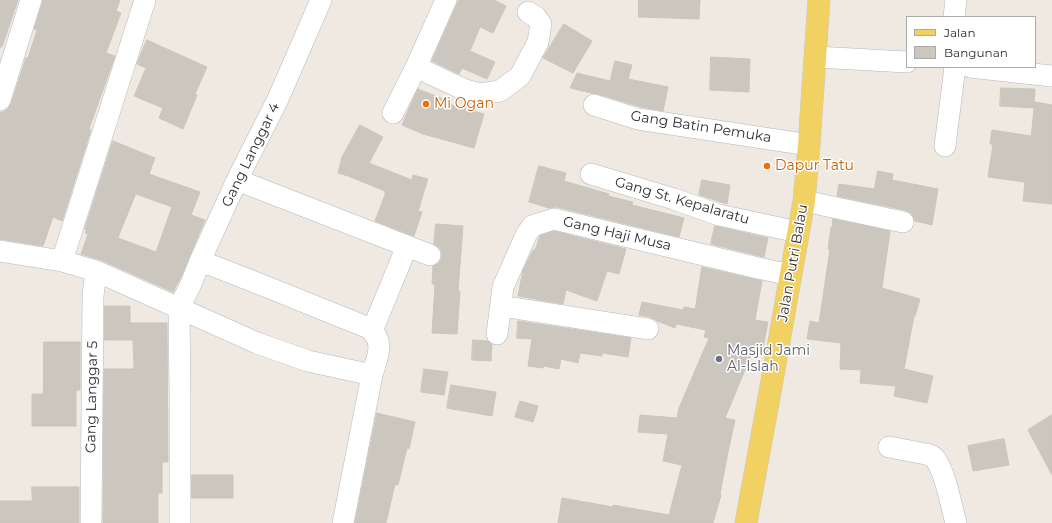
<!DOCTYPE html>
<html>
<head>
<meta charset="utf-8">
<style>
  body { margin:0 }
  #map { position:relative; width:1052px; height:523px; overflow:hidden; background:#efe9e1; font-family:Montserrat,sans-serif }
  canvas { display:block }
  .legend { position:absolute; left:906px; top:16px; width:130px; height:52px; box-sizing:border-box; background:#fff; border:1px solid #ababab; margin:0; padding:5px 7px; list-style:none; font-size:12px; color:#2e2e2e }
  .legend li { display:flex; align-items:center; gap:8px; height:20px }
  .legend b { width:20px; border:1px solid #ababab }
</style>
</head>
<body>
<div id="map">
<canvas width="1052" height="523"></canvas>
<ul class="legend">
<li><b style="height:5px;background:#f2d163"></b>Jalan</li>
<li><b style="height:11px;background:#cbc7bf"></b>Bangunan</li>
</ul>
</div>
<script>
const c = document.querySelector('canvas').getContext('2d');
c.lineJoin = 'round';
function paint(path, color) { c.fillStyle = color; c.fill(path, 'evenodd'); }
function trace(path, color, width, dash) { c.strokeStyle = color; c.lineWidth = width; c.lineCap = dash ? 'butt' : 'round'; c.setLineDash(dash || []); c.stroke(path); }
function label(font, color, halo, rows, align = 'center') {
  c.font = font + ' Montserrat,sans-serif'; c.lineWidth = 3; c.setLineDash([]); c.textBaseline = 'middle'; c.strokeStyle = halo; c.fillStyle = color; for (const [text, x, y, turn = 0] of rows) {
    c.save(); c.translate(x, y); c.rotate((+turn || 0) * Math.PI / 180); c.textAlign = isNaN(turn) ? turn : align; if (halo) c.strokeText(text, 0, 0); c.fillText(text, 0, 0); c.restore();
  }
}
const building = new Path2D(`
  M0 0H18L2 47H0Z
  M43 0H120L116 11 121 13 106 53 115 56 89 129 91 130 62 221 53 217 43 246 0 239V112H3L8 109 11 104 26 58H28L37 30 34 29 42 4Z
  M459 0H494L506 6 493 33 480 27 470 51 495 62 487 79 462 68 459 74 432 61Z
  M639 0H700L699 19 639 17Z
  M564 24 592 41 573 73 543 58Z
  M147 40 207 67 195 94 197 95 183 129 159 118 163 108 134 96 146 68 137 64Z
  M711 57 750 59 749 92 710 90Z
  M615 61 632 65 628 79 668 87 663 111 641 107 598 94 591 93 570 88 577 73 610 81Z
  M1001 88 1035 89 1034 108 1000 106Z
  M418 89 443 99 441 102 484 114 474 148 423 134 402 125 407 113Z
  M1035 102 1052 105V204L1023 201 1025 182 988 177 993 144H990L992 130 1031 136Z
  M360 125 383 137 369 163 412 180 413 175 428 179 418 211 422 212 414 236 375 221 386 192H384L385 191 348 176 338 173 342 157Z
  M113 141 155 158 149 174 200 192 191 215 205 220 180 279 173 292 101 260 81 254 88 234 85 233 87 229H85ZM136 194 172 207 156 252 118 238Z
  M539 166 566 173 564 181 609 194 608 196 633 202 632 205 684 218 679 237 557 207 549 208 529 202Z
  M878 171 893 174 892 180 938 189 932 225 915 221 914 218 911 213 905 210 837 196 839 184 874 189Z
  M702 180 730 185 727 204 699 195Z
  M833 219 890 231 882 288 920 299 915 316H914L904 369 933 376 927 403 894 396 896 386 860 383 861 370 840 369 841 343 807 339 810 321 819 323 830 249H828L831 227H832Z
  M436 224 463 226 458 291H460L457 334 432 333 435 284H432L433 266 438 264 441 260 442 254 440 248 434 244Z
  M715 226 768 238 764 257 711 244Z
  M554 231 626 249 619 274 607 271 597 301 566 290 563 304 518 296 523 270 533 250H535L540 236Z
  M702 267 762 281 755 320 768 322 763 348 755 346 725 418 735 420 728 452 720 494 721 495 713 523H558L562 498 613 507V505L669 515 682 465 663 461 668 434 638 432 640 415 677 418 679 408 709 338 704 337 706 330 676 324 675 328 657 321 655 319 650 317 639 315 642 302 683 310 684 307 695 309Z
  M105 306H130V323H167L168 462H162V493H158V523H103L104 369H134L133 340H105Z
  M518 321 631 338 628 357 602 353V356L580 353 578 363 561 359 559 369 544 366 543 368 528 366 532 339 517 338Z
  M473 340 488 341 492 345 491 361 472 360Z
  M44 342H80V390H76V426H32V394H43Z
  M424 369 448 372 444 395 421 392Z
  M451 385 496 392 492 416 447 408Z
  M520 401 538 406 533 422 515 417Z
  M377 413 415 422 409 449 407 448 398 485 395 484 386 523H355Z
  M1052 415V475L1028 430Z
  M1004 439 1009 465 973 471 968 446Z
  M192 475H233V498H192Z
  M32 487H79V523H0V501H32Z`);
paint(building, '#cbc7bf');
trace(building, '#cbc5ba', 1);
const minor = new Path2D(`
  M954 17 956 0
  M816 57 907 62
  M416 67 465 90 480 94 500 91 520 76 538 42 541 24 536 17 528 12
  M970 67 1052 76
  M0 100 31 0
  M594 105 638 119 809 145
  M393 113 416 67 446 0
  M945 146 955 67
  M591 174 674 199 719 215 798 232
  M237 180 430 255
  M804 201 903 222
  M0 251 62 261 96 271 257 343 308 361 372 375 343 523
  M62 261 145 0
  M200 261C257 282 313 306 369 328 386 342 377 357 372 375
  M501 306 648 329
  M372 331 407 246
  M497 334 503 287 526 235 532 226 554 219 758 268 791 275
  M889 447 926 454C930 455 934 456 936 460 946 475 951 505 956 523
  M91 523 93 296 96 271
  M180 523V398L179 308 191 284 200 261 237 180 278 99 321 0`);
const major = new Path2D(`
  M746 523 770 392 804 201 809 145 819 0`);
trace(minor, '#b4b7c1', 22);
trace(major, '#c9c9c9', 23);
trace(minor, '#fff', 21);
trace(major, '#f2d163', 22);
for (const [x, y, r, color] of [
  [426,104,4,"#e8710a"],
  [767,166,4,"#e8710a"],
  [719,359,4,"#6b7280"]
]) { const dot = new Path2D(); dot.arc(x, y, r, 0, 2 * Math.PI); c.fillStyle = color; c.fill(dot); trace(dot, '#fff', 1.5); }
label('14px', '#c56008', '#fff', [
  ["Mi Ogan",434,104],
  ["Dapur Tatu",775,166]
], 'left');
label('14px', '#2e2e2e', '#fff', [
  ["Gang Batin Pemuka",701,127,9],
  ["Gang Langgar 4",251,155,-64],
  ["Gang St. Kepalaratu",682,201,16],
  ["Gang Haji Musa",617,234,13],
  ["Jalan Putri Balau",793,263,-80],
  ["Gang Langgar 5",92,397,-89]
]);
label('14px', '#5b616d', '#fff', [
  ["Masjid Jami",727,351],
  ["Al-Islah",727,367]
], 'left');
</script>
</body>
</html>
